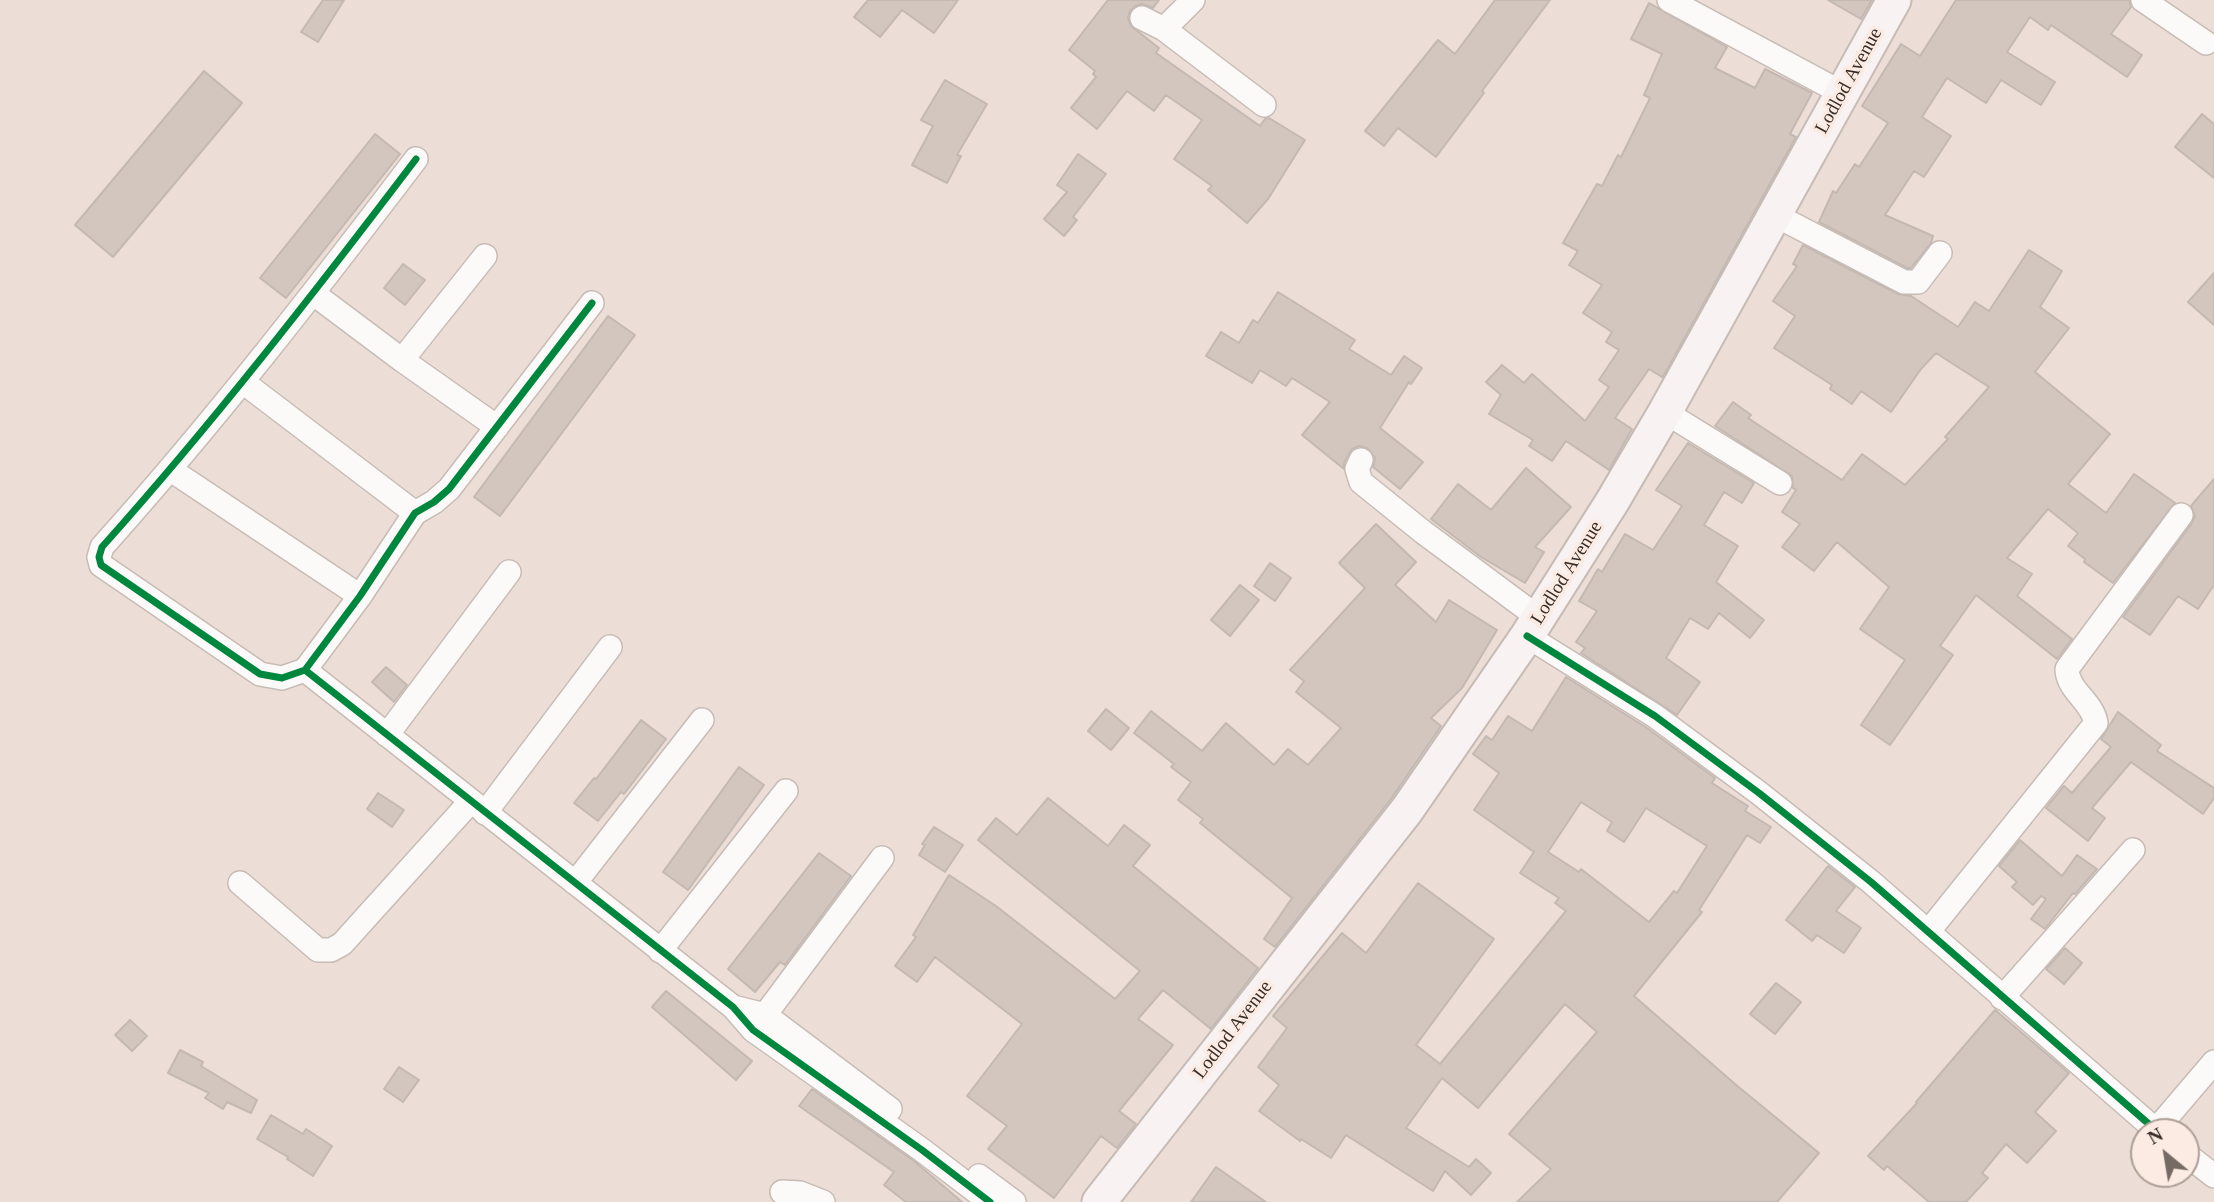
<!DOCTYPE html>
<html>
<head>
<meta charset="utf-8">
<style>
  body { margin:0 }
  #map { position:relative; width:2214px; height:1202px; overflow:hidden; background:#ecded6; font-family:Georgia,serif }
  canvas { display:block }
  .north { position:absolute; left:2130px; top:1118px; width:70px; height:70px; box-sizing:border-box; background:#fbebe2; border:2px solid #ad9f97; border-radius:50%; rotate:330deg; font-size:19px; font-weight:700; line-height:28px; text-align:center; color:#372c27 }
  .north::after { content:''; display:block; margin:auto; width:24px; height:32px; background:#766a64; clip-path:polygon(50% 0,100% 100%,50% 72%,0 100%) }
</style>
</head>
<body>
<div id="map">
<canvas width="2214" height="1202"></canvas>
<div class="north">N</div>
</div>
<script>
const c = document.querySelector('canvas').getContext('2d');
c.lineJoin = 'round';
function paint(path, color) { c.fillStyle = color; c.fill(path, 'evenodd'); }
function trace(path, color, width, dash) { c.strokeStyle = color; c.lineWidth = width; c.lineCap = dash ? 'butt' : 'round'; c.setLineDash(dash || []); c.stroke(path); }
function label(font, color, halo, rows, align = 'center') {
  c.font = font + ' Georgia,serif'; c.lineWidth = 7; c.setLineDash([]); c.textBaseline = 'middle'; c.strokeStyle = halo; c.fillStyle = color; for (const [text, x, y, turn = 0] of rows) {
    c.save(); c.translate(x, y); c.rotate((+turn || 0) * Math.PI / 180); c.textAlign = isNaN(turn) ? turn : align; if (halo) c.strokeText(text, 0, 0); c.fillText(text, 0, 0); c.restore();
  }
}
const building = new Path2D(`
  M323 0H344L318 42 301 32Z
  M868 0H958L934 33 902 10 880 37 854 17Z
  M1108 0H1159L1153 8 1142 4 1135 6 1130 11 1128 18 1131 26 1159 48 1156 53 1260 126 1265 119 1269 118 1305 140 1268 199 1247 223 1208 190 1212 186 1174 159 1202 120 1166 95 1154 111 1127 91 1097 129 1071 108 1096 77 1093 74 1095 71 1069 50Z
  M1495 0H1550L1482 91 1484 93 1436 157 1398 128 1384 146 1365 131 1438 40 1455 54Z
  M1828 0H1872L1861 19Z
  M1956 0H2129L2131 7 2111 34 2142 55 2127 77 2051 25 2048 30 2030 17 2007 52 2055 82 2041 105 2001 80 1986 103 1947 78 1922 117 1951 136 1924 177 1914 171 1885 215 1933 236 1931 243 1911 268H1907L1819 222 1833 191 1836 193 1855 164 1859 167 1888 123 1862 106 1901 44 1920 56Z
  M1649 3 1727 47 1715 68 1755 88 1765 69 1812 93 1790 134 1796 137 1664 375 1662 377 1649 369 1615 418 1632 429 1609 470 1566 441 1552 461 1529 446 1533 440 1489 414 1501 395 1486 382 1502 365 1524 383 1532 374 1585 421 1609 387 1599 380 1619 350 1606 342 1612 332 1583 313 1602 285 1569 265 1578 251 1563 243 1597 184 1602 186 1618 155 1621 157 1650 98 1644 95 1662 54 1631 39Z
  M204 71 242 103 113 257 75 225Z
  M945 80 987 104 957 155 961 156 947 183 912 165 933 126 921 120Z
  M2202 114 2214 124V178L2175 147Z
  M375 134 400 154 286 298 260 278Z
  M1078 154 1106 174 1073 217 1077 220 1064 236 1044 219 1067 192 1057 185Z
  M1803 245 1898 294 1911 296 1958 327 1975 302 1989 311 2029 250 2062 271 2040 307 2069 328 2035 372 2110 434 2068 484 2106 513 2134 474 2175 503 2113 583 2084 562 2085 559 2068 546 2078 533 2048 509 2007 558 2032 574 2017 596 2072 639 2057 659 1976 595 1940 646 1953 655 1890 745 1861 725 1905 660 1860 629 1889 587 1837 542 1814 571 1782 547 1800 524 1782 512 1796 490 1793 488 1792 476 1715 426 1733 402 1751 415 1748 418 1842 480 1862 454 1905 485 1948 439 1945 437 1989 387 1936 353 1921 369 1891 412 1861 391 1852 404 1830 389 1832 385 1774 348 1795 316 1773 301 1797 266 1793 264Z
  M403 264 425 280 405 305 384 288Z
  M2214 273V325L2188 302Z
  M1278 292 1355 340 1349 349 1391 375 1404 356 1422 368 1411 384 1409 382 1380 428 1423 462 1400 489 1373 467 1375 458 1367 448 1359 446 1352 449 1344 463V469L1302 435 1330 402 1292 378 1286 386 1260 370 1252 383 1206 356 1221 332 1239 343 1253 320 1258 323Z
  M608 316 635 335 500 516 474 497Z
  M1688 443 1754 483 1742 503 1724 492 1704 525 1738 546 1716 582 1764 620 1750 638 1719 613 1708 629 1690 618 1666 658 1700 682 1677 715 1581 653 1585 648 1576 642 1597 611 1579 601 1598 569 1602 572 1625 534 1653 550 1682 506 1656 490Z
  M1526 468 1571 507 1535 547 1544 552 1525 583 1481 557 1431 519 1458 484 1491 510Z
  M2214 479V585L2198 609 2178 596 2150 635 2123 617 2192 523 2195 516 2191 506Z
  M1376 524 1416 562 1395 585 1436 622 1449 600 1497 630 1462 688 1431 718 1441 726 1391 799 1275 947 1264 939 1292 898 1200 823 1203 819 1178 800 1191 782 1171 767 1174 764 1134 733 1151 711 1202 751 1226 723 1274 765 1288 749 1308 765 1341 728 1296 692 1304 681 1290 670 1365 588 1339 563Z
  M1270 563 1291 578 1275 601 1254 586Z
  M1240 585 1259 600 1230 636 1211 620Z
  M386 667 407 685 394 702 372 682Z
  M1566 677 1647 728 1715 778 1712 783 1748 806 1745 811 1771 827 1760 843 1747 835 1699 910 1702 912 1634 996 1735 1084 1819 1153 1777 1202H1517L1551 1169 1509 1134 1597 1032 1565 1004 1478 1108 1442 1078 1406 1128 1469 1167 1476 1159 1491 1173 1471 1195 1445 1171 1433 1191 1346 1135 1331 1158 1301 1139 1300 1141 1259 1111 1279 1085 1258 1067 1287 1028 1273 1016 1342 933 1366 953 1418 883 1494 939 1416 1045 1440 1064 1566 911 1555 903 1559 898 1520 873 1534 852 1474 810 1499 773 1473 754 1486 736 1492 740 1508 716 1532 731ZM1581 802 1612 822 1607 831 1624 842 1646 808 1707 846 1677 893 1674 891 1649 922 1581 869 1579 872 1548 852Z
  M1106 709 1129 728 1111 750 1088 731Z
  M2118 712 2161 745 2157 751 2214 788V798L2203 814 2131 762 2092 808 2105 818 2088 841 2046 808 2064 786 2072 793 2111 747 2101 739Z
  M641 720 666 739 624 794 621 792 598 821 574 803 594 778 596 779Z
  M739 767 764 785 688 890 663 872Z
  M378 793 404 810 392 827 367 809Z
  M1048 798 1108 846 1124 825 1150 845 1133 866 1258 968 1211 1029 1163 990 1138 1019 1173 1045 1119 1111 1136 1124 1117 1148 1101 1136 1054 1198 988 1149 1007 1126 967 1096 1022 1024 935 957 917 982 895 966 916 937 913 935 949 875 996 906 1115 999 1140 971 978 840 996 818 1017 835Z
  M934 827 963 845 945 872 919 855 925 845 922 844Z
  M2020 840 2062 876 2077 855 2097 869 2075 894 2073 893 2045 929 2031 919 2046 899 2041 896 2033 905 2012 887 2017 882 1999 866Z
  M819 853 851 876 785 965 780 962 755 992 728 969Z
  M1828 866 1855 887 1836 911 1861 928 1844 953 1817 935 1812 941 1786 920Z
  M2065 948 2082 963 2064 984 2046 969Z
  M1776 983 1801 1002 1775 1034 1750 1014Z
  M666 991 752 1061 736 1080 652 1007Z
  M1995 1010 2069 1073 2035 1112 2056 1131 2027 1163 2006 1144 1982 1173 1988 1178 1966 1202H1929L1887 1166 1884 1170 1868 1156 1917 1103 1916 1102Z
  M130 1020 147 1036 132 1051 115 1035Z
  M180 1050 203 1062 201 1066 257 1100 251 1113 227 1102 223 1109 205 1098 209 1093 168 1073Z
  M399 1067 419 1080 403 1102 384 1089Z
  M812 1089 914 1161 962 1202H906L884 1185 894 1172 799 1106Z
  M271 1115 303 1134 306 1129 332 1146 313 1176 287 1159 288 1157 257 1139Z
  M1216 1167 1266 1202H1191Z`);
paint(building, '#d2c6bf');
trace(building, '#c4b9b2', 2);
const street = new Path2D(`
  M1669 0 1842 93
  M2143 0 2206 43
  M1142 18 1164 29 1264 105
  M1164 29 1193 0
  M416 159C315 292 213 423 102 547L99 557 101 565 260 674 282 678 305 670 360 596 415 513 434 502 449 489 592 303
  M1775 215 1904 282H1918L1940 253
  M314 294 402 360 497 427
  M402 360 485 256
  M243 382 415 513
  M1665 412 1780 483
  M1361 460 1357 469 1361 482 1423 532 1539 618
  M171 470 360 596
  M1527 636 1655 716 1759 793 1871 882 2158 1132
  M305 670 733 1007 753 1030 922 1150 990 1202
  M387 735 509 572
  M485 813 610 647
  M240 883 318 950H331L342 944 471 801
  M575 883 702 720
  M1928 932 2096 723C2093 702 2067 690 2067 669L2181 515
  M660 951 786 791
  M2002 998 2133 850
  M733 1007 765 1015 890 1109
  M756 1027 882 858
  M2156 1130 2214 1062
  M2186 1154 2214 1176
  M979 1176 1014 1202
  M782 1192 800 1193 823 1202`);
const secondary = new Path2D(`
  M1099 1202 1407 810 1527 636 1612 502 1665 412 1894 0`);
trace(street, '#c7bcb5', 26);
trace(secondary, '#c7bcb5', 37);
trace(street, '#fcfaf9', 23);
trace(secondary, '#f8f3f2', 33);
trace(new Path2D(`
  M416 159C315 292 213 423 102 547L99 557 101 565 260 674 282 678 305 670 360 596 415 513 434 502 449 489 592 303
  M1527 636 1655 716 1759 793 1871 882 2158 1132
  M305 670 733 1007 753 1030 922 1150 990 1202`), '#00873e', 7);
label('19px', '#372c27', '#fbebe2', [
  ["Lodlod Avenue",1849,81,-61],
  ["Lodlod Avenue",1567,573,-58],
  ["Lodlod Avenue",1233,1030,-53]
]);
</script>
</body>
</html>
